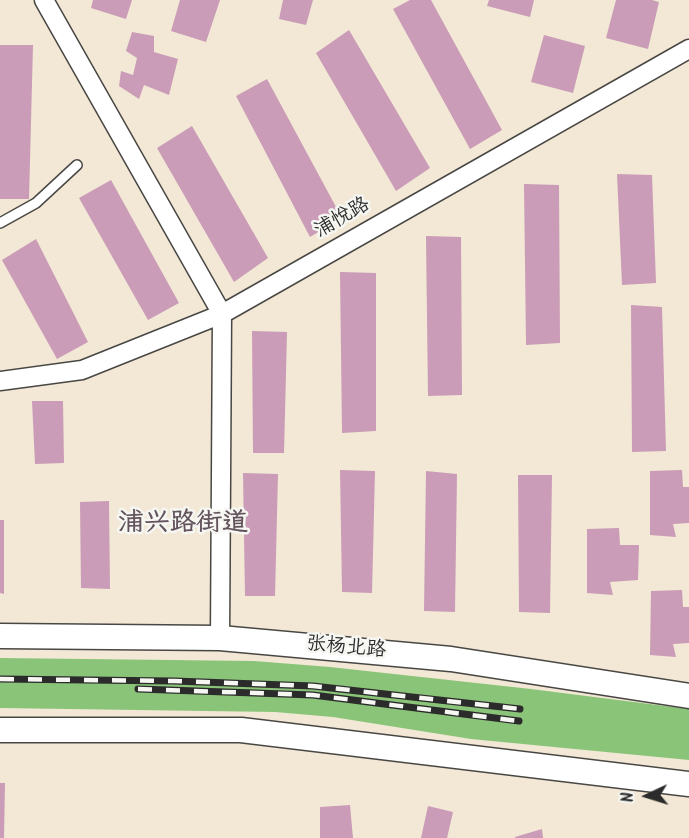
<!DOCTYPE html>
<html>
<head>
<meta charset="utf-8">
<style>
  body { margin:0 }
  #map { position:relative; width:689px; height:838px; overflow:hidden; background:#f2e8d5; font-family:Kalam,sans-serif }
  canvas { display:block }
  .north { position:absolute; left:617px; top:766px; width:60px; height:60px; -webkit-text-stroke:4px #f6f6f2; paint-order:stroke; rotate:266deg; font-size:16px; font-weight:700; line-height:24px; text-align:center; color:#2b2b2b }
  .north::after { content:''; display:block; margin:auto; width:21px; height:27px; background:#2b2b2b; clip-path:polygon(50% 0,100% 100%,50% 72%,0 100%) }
</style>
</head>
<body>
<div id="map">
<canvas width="689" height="838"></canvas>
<div class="north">N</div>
</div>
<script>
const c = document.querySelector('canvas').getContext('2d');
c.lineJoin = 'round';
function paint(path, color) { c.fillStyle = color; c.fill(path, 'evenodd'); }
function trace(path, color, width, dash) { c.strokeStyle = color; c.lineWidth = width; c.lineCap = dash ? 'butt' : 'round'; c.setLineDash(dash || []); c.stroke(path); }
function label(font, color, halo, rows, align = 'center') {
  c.font = font + ' Kalam,"LXGW WenKai TC",sans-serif'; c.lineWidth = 5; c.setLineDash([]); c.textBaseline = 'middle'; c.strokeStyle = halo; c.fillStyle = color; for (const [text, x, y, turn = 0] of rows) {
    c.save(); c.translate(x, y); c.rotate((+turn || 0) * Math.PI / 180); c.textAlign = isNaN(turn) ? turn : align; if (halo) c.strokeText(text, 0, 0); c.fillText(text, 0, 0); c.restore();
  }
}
paint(new Path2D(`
  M0 658 254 661 330 667 531 689 689 709V760L471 739 333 717 275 712 0 708Z`), '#8ac479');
paint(new Path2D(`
  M93 0H132L126 19 91 8Z
  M180 0H220L206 42 171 31Z
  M283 0H313L306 25 279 19Z
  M410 0H431L502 130 470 149 393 9Z
  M489 0H534L530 17 487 6Z
  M616 0H652L659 2 648 49 606 38Z
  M349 30 430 168 396 191 316 53Z
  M132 32 154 36V52L178 59 169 95 144 85 139 99 119 86 121 71 133 75 137 58 126 51Z
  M544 35 585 46 573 93 531 82Z
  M0 45H33L29 199H0Z
  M267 79 342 218 310 237 236 96Z
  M192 126 268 258 234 282 157 148Z
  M617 174 652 175 656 283 622 285Z
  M111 180 179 303 148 320 79 198Z
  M524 184 559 185 560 343 526 345Z
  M426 236 461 237 462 395 428 396Z
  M36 239 88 342 57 359 2 260Z
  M340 272 376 273V431L342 433Z
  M631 305 662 307 666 451 632 452Z
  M252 331 287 332 284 453H253Z
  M32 401H63L64 463 35 464Z
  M340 470 375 471 372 593 342 592Z
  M682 470 683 487H689V523L673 524 676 537 650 535V471Z
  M426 471 457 474 455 612 424 611Z
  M243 473 278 474 275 596H245Z
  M518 475H552L550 613 519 612Z
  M109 501 110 589 81 588 80 502Z
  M0 520H4V594L0 593Z
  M619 528 620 545H639L638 580 610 582 613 595 587 593V529Z
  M682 590 683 607H689V643L673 644 676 657 650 655 651 591Z
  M0 783H5L4 838H0Z
  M350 805 353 838H320V807Z
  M428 806 453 812 447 838H421Z
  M542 829 543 838H515V837Z`), '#ca9cb7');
const service = new Path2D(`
  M0 223 36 203 77 165`);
const minor = new Path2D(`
  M44 0 222 314 220 638
  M0 381 82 370 222 314 689 49`);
const secondary = new Path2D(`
  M0 636 220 638 451 659 689 696
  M0 730H241L689 784`);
trace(service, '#494744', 12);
trace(minor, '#494744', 21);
trace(secondary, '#494744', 27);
trace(service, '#fff', 9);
trace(minor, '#fff', 18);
trace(secondary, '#fff', 24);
const rail = new Path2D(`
  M0 679 174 681 313 686 520 709
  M138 689 313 695 519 721`);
trace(rail, '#2b2b2b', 7);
trace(rail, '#f6f6f2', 4.5, [14]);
label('20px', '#2b2b2b', '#f6f6f2', [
  ["浦悦路",343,219,-30],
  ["张杨北路",346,649,5]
]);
label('bold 26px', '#63535c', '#f6f6f2', [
  ["浦兴路街道",183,526]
]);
</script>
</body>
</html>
